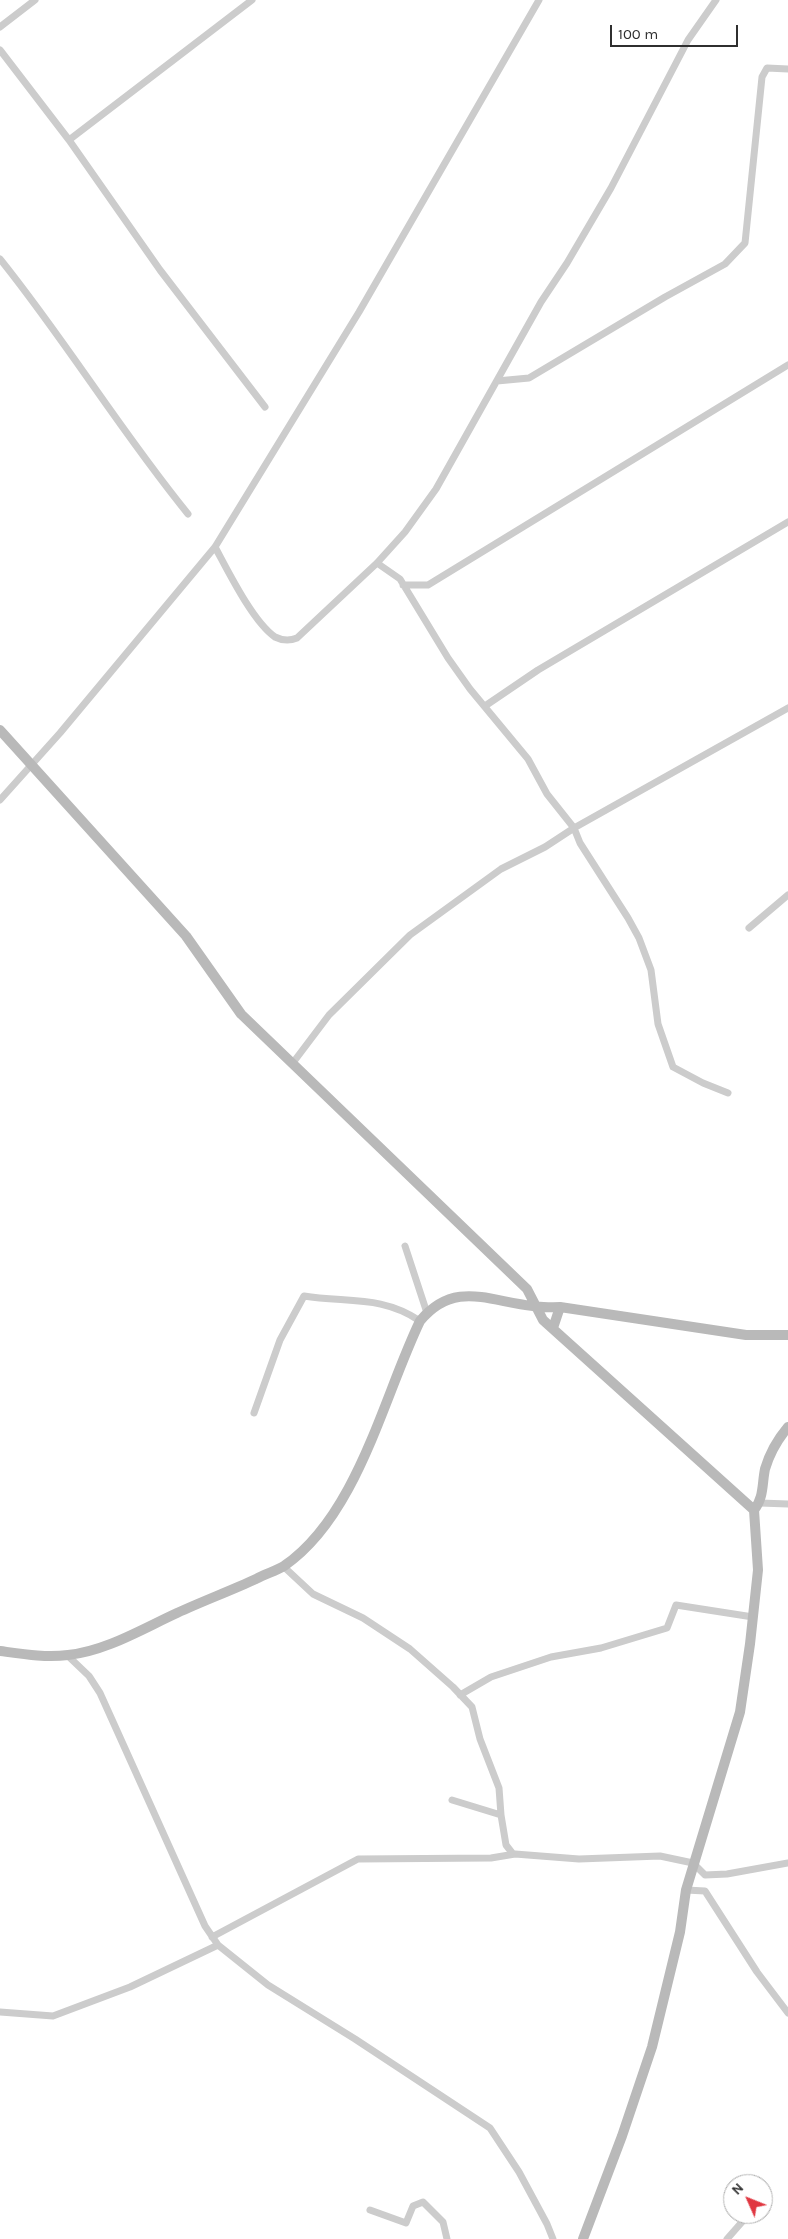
<!DOCTYPE html>
<html>
<head>
<meta charset="utf-8">
<style>
  body { margin:0 }
  #map { position:relative; width:788px; height:2239px; overflow:hidden; background:#fff; font-family:Karla,sans-serif }
  canvas { display:block }
  .north { position:absolute; left:723px; top:2174px; width:50px; height:50px; box-sizing:border-box; background:#fff; border:1px solid #acacac; border-radius:50%; rotate:314deg; font-size:14px; font-weight:700; line-height:20px; text-align:center; color:#2f2f2f }
  .north::after { content:''; display:block; margin:auto; width:18px; height:22px; background:#e03741; clip-path:polygon(50% 0,100% 100%,50% 72%,0 100%) }
  .scale { position:absolute; left:610px; top:25px; width:128px; height:22px; box-sizing:border-box; border:2px solid #2f2f2f; border-top:0; padding-left:6px; font-size:15px; line-height:18px; white-space:nowrap; color:#2f2f2f; -webkit-text-stroke:4px #fff; paint-order:stroke }
</style>
</head>
<body>
<div id="map">
<canvas width="788" height="2239"></canvas>
<div class="north">N</div>
<div class="scale">100 m</div>
</div>
<script>
const c = document.querySelector('canvas').getContext('2d');
c.lineJoin = 'round';
function trace(path, color, width, dash) { c.strokeStyle = color; c.lineWidth = width; c.lineCap = dash ? 'butt' : 'round'; c.setLineDash(dash || []); c.stroke(path); }
trace(new Path2D(`
  M0 27 35 0
  M0 50 69 140 160 270 265 407
  M69 140 252 0
  M0 259C66 341 121 432 188 514
  M497 381 529 378 665 297 725 264 745 243 762 77 767 68 788 69
  M215 547C228 571 253 622 275 637 283 641 290 641 297 638L377 563 405 532 436 489 541 302 567 263 611 188 688 40 716 0
  M377 563 400 579 448 658 470 689 528 759 547 794 574 828 580 843 628 918 639 938 651 970 658 1024 673 1067 703 1083 728 1093
  M403 585H428L788 365
  M485 706 538 670 788 522
  M0 800 60 733 215 547 359 312 539 0
  M749 928 788 895
  M292 1064 329 1015 410 935 501 869 545 847 574 828 788 708
  M405 1246 427 1313
  M254 1413 280 1340 304 1296C346 1303 382 1295 420 1321
  M760 1503 788 1504
  M283 1566 313 1594 363 1618 410 1649 453 1687 472 1707 480 1739 499 1788 501 1815
  M67 1655 89 1676 100 1693 205 1926 218 1945 268 1985 355 2039 490 2128 519 2172 547 2224 553 2239
  M460 1695 491 1677 551 1657 601 1648 667 1628 676 1605 753 1617
  M452 1800 501 1815 506 1845 513 1854
  M686 1890 705 1891 757 1972 788 2013
  M212 1937 358 1859 491 1858 515 1854 579 1859 660 1856 693 1863 705 1875 727 1874 788 1863
  M0 2012 53 2016 130 1987 218 1945
  M370 2210 406 2223 413 2206 423 2202 443 2222 447 2239
  M727 2239 749 2214`), '#ccc', 7);
trace(new Path2D(`
  M0 730 186 936 241 1014 527 1289 543 1320 754 1510 758 1570 750 1644 740 1712 686 1890 680 1932 652 2047 622 2136 583 2239
  M553 1328 560 1307
  M754 1510C764 1498 762 1483 765 1469 770 1452 777 1440 788 1427
  M0 1651C22 1654 46 1658 68 1655 106 1651 142 1629 177 1613 203 1601 230 1591 256 1579 265 1574 276 1571 284 1566 357 1516 383 1398 420 1321 454 1280 488 1301 533 1306 542 1308 551 1307 560 1307L746 1335H788`), '#b9b9b9', 10);
</script>
</body>
</html>
